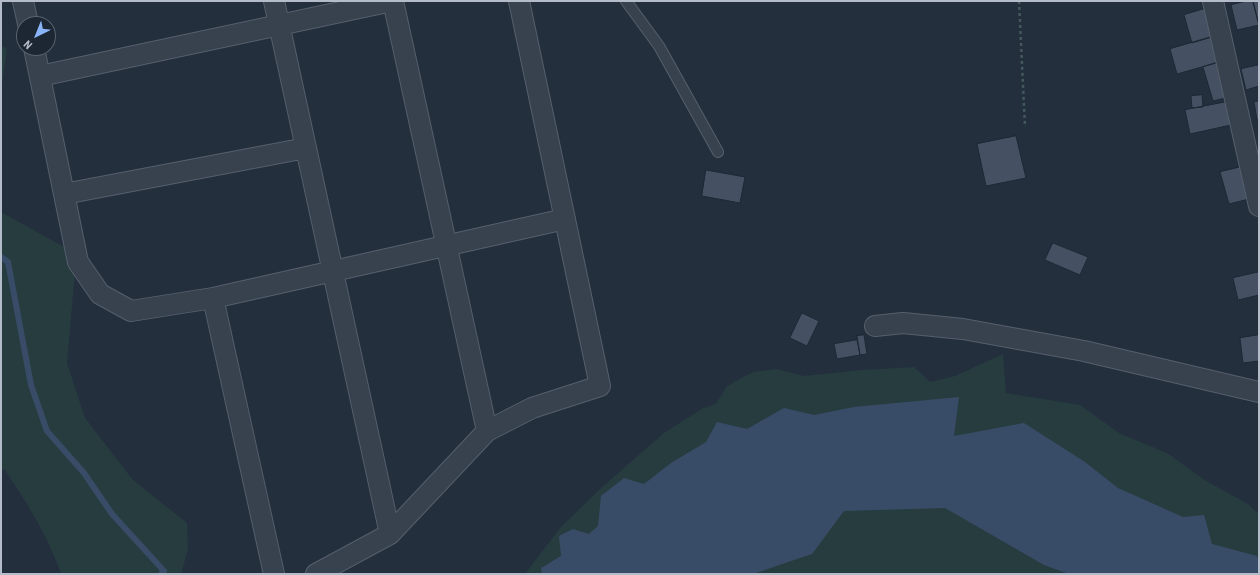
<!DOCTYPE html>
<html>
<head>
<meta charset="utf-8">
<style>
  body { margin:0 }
  #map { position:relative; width:1260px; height:575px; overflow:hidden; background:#242f3e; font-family:"Roboto Condensed",sans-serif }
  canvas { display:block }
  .frame { position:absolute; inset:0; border:2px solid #b4bcc9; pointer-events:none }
  .north { position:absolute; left:16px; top:16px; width:40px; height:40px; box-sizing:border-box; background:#1d2633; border:1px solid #59626f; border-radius:50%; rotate:223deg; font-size:11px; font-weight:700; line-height:16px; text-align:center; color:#b4bcc9 }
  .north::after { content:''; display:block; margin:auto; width:14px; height:18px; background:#8ab4f8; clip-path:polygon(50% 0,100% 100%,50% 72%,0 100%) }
</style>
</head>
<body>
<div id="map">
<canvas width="1260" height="575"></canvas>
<div class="frame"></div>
<div class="north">N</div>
</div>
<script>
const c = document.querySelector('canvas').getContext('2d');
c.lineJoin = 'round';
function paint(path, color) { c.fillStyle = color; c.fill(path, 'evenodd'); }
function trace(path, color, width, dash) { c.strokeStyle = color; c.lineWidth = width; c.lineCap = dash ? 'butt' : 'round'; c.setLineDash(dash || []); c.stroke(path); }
paint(new Path2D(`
  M1 45 7 49 1 91Z
  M1 212 66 248 75 272 67 363 85 418 133 480 187 523 188 549 181 574H61C48 536 27 503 5 470L1 469Z
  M1003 354 1006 393 1080 405 1119 433 1167 453 1206 481 1248 504 1259 514V574H525L560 528 601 488 664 433 703 408 716 404 727 386 753 372 777 369 804 376 861 370 914 367 930 382 955 376Z`), '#263c3f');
paint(new Path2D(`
  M959 397 954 436 1024 423 1085 462 1118 488 1183 517 1204 515 1212 544 1257 556 1259 563V574H1069L1044 565 945 508 844 511 812 554 753 574H542L541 568 561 556 559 536 573 529 589 534 598 526 601 496 624 478 644 484 671 463 706 442 717 422 747 429 784 408 814 415 854 407Z`), '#394c67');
trace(new Path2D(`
  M1 257 8 262 31 385 47 431 84 473 112 514 164 571 161 574`), '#394c67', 6);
const building = new Path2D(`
  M1247 1H1253L1259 25 1237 30 1231 5Z
  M1253 1H1259V25Z
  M1207 8 1215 36 1192 43 1184 15Z
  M1215 36 1223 61 1177 74 1170 49Z
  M1219 62 1229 97 1213 101 1203 67Z
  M1259 65V86L1246 90 1241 69Z
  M1202 95 1203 107 1192 108 1191 96Z
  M1259 101V119L1257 120 1254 102Z
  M1226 102 1231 125 1190 134 1185 110Z
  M1016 136 1026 178 986 186 977 144Z
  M1241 167 1249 199 1229 204 1220 172Z
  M706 170 745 177 740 203 702 196Z
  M1053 243 1088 257 1080 275 1045 260Z
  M1259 272V295L1238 300 1233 278Z
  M802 313 819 321 807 346 790 338Z
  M864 335 867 354 860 355 857 336Z
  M1259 335V361L1243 363 1240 338Z
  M857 340 860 355 837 359 834 344Z`);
paint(building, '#455162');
trace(building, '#1f2835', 1);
const lane = new Path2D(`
  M626 1 659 46 718 152`);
const street = new Path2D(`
  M23 1 28 24
  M274 1 390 534
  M393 1 487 431
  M1213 1 1259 206
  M34 48 78 262 100 294 131 311 213 298 565 219
  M40 76 392 1
  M64 194 306 148
  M213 298 274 574
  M875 326 903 323 963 329 1084 351 1259 392
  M316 574 390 534 487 431 532 408 600 386 519 1`);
trace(lane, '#565f6c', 12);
trace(street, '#565f6c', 22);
trace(new Path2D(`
  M1019 1 1025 127`), '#44595c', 2.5, [3, 3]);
trace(lane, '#38414e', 10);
trace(street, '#38414e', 20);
</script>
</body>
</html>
